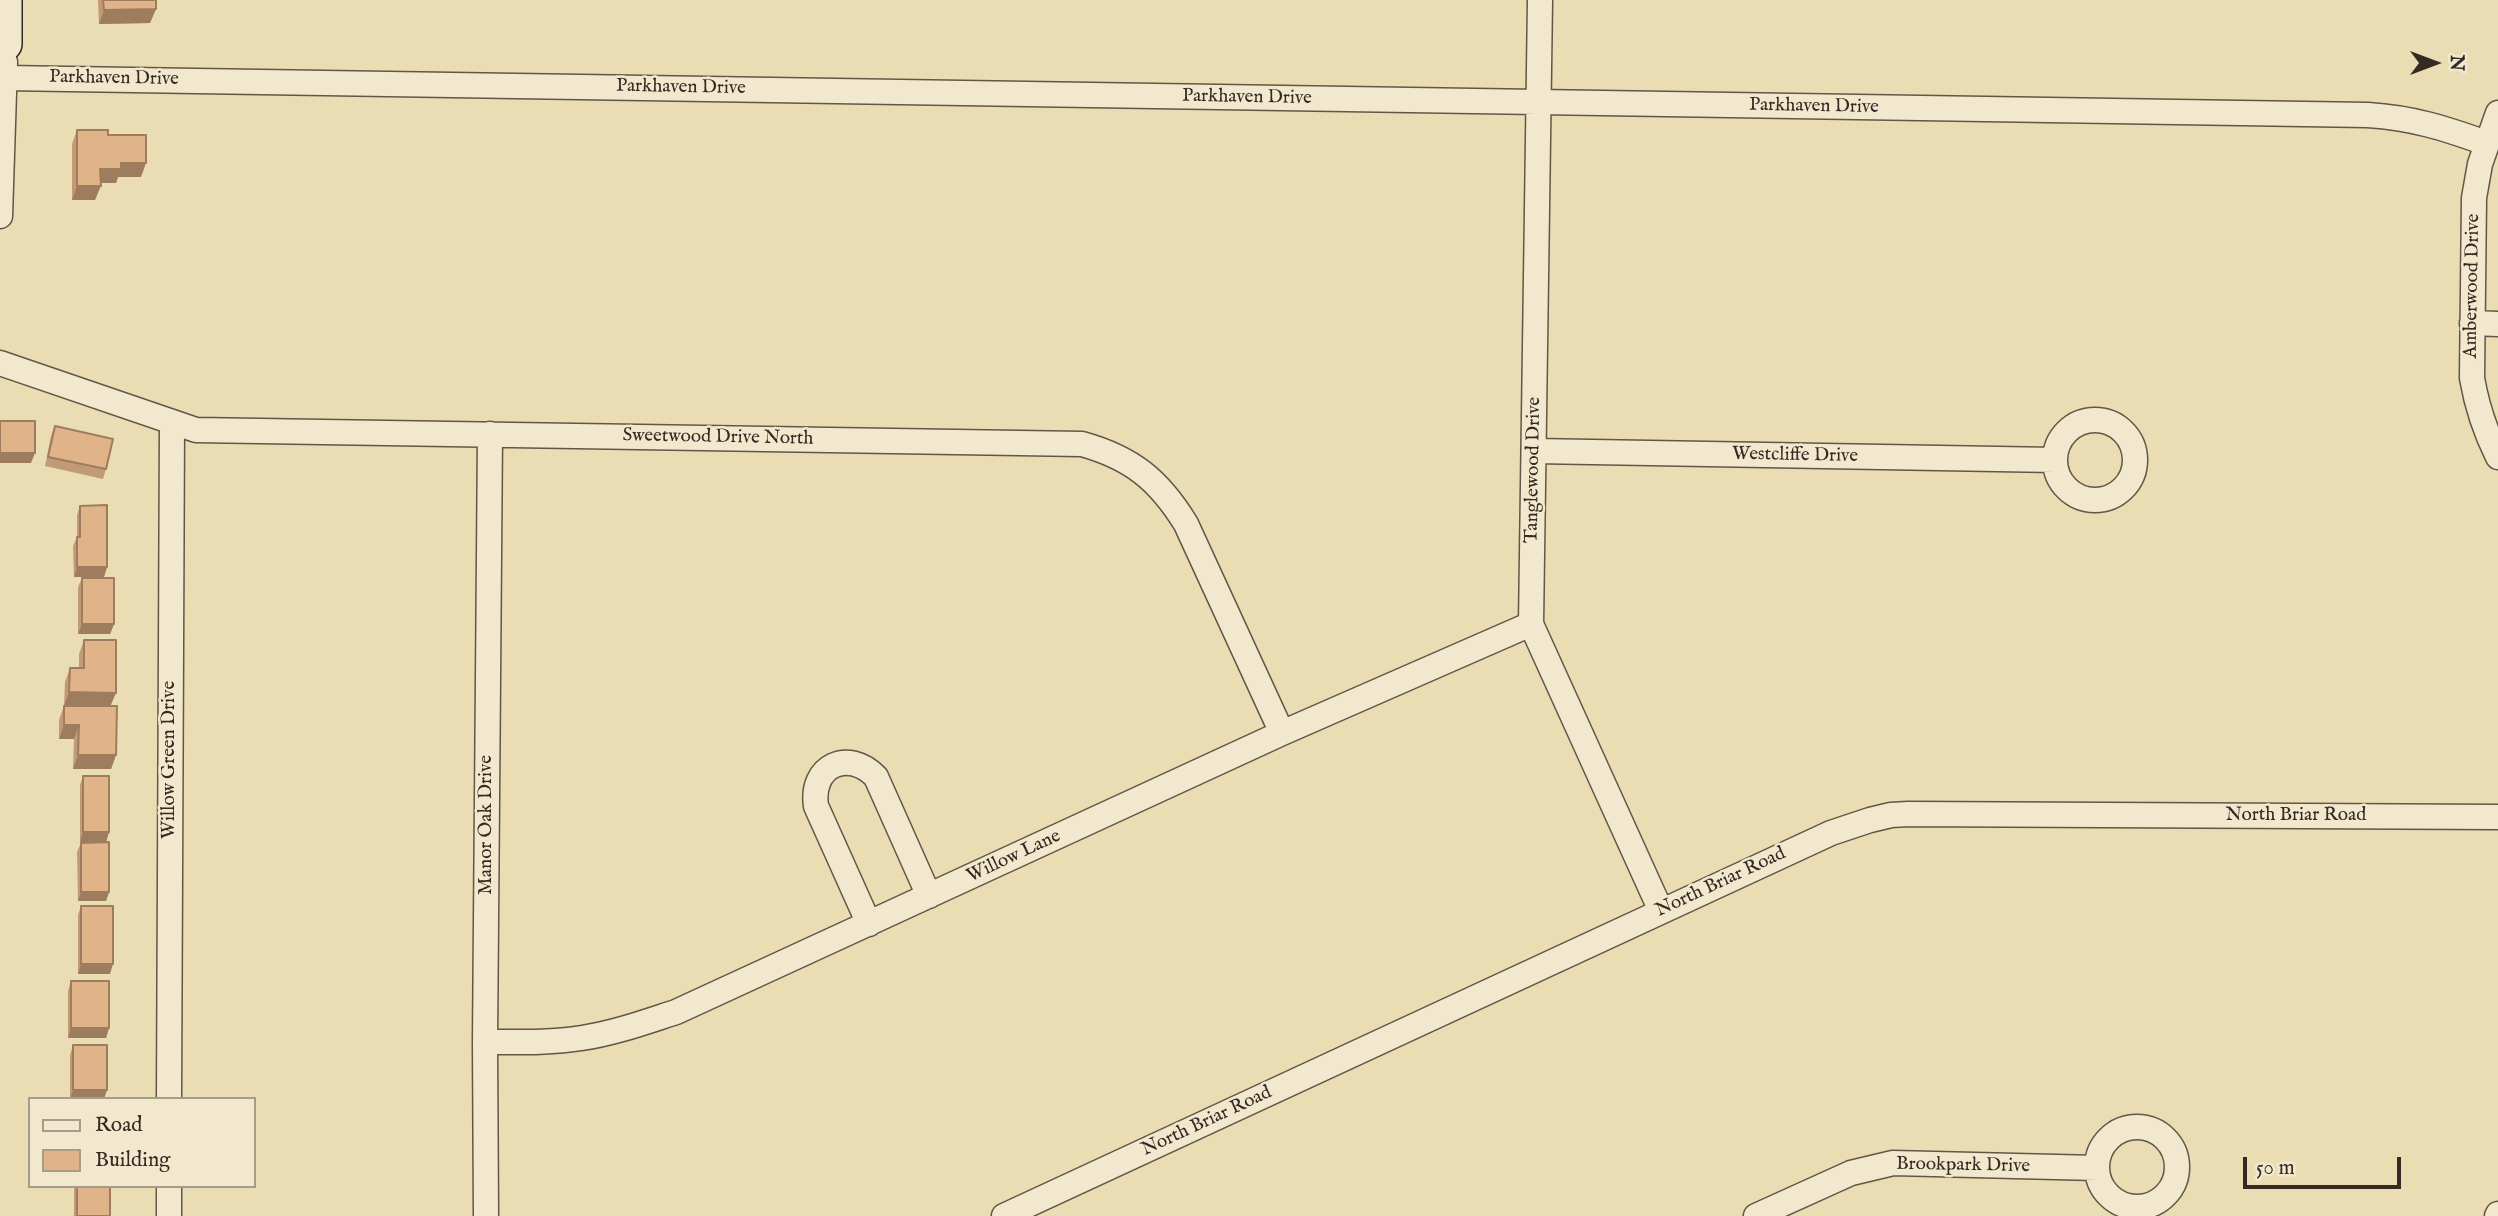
<!DOCTYPE html>
<html>
<head>
<meta charset="utf-8">
<style>
  body { margin:0 }
  #map { position:relative; width:2498px; height:1216px; overflow:hidden; background:#eadcb3; font-family:"IM FELL English",serif }
  canvas { display:block }
  .legend { position:absolute; left:28px; top:1097px; width:228px; height:91px; box-sizing:border-box; background:#f1e8ce; border:2px solid #a69c8a; margin:0; padding:9px 12px; list-style:none; font-size:21px; color:#352a23 }
  .legend li { display:flex; align-items:center; gap:14px; height:35px }
  .legend b { width:35px; border:2px solid #a69c8a }
  .north { position:absolute; left:2400px; top:28px; width:70px; height:70px; -webkit-text-stroke:5px #f1e8ce; paint-order:stroke; rotate:90deg; font-size:19px; font-weight:700; line-height:28px; text-align:center; color:#352a23 }
  .north::after { content:''; display:block; margin:auto; width:24px; height:32px; background:#352a23; clip-path:polygon(50% 0,100% 100%,50% 72%,0 100%) }
  .scale { position:absolute; left:2243px; top:1157px; width:158px; height:32px; box-sizing:border-box; border:4px solid #352a23; border-top:0; padding-left:9px; font-size:21px; line-height:24px; white-space:nowrap; color:#352a23; -webkit-text-stroke:5px #f1e8ce; paint-order:stroke }
</style>
</head>
<body>
<div id="map">
<canvas width="2498" height="1216"></canvas>
<ul class="legend">
<li><b style="height:9px;background:#f1e8ce"></b>Road</li>
<li><b style="height:19px;background:#e1b388"></b>Building</li>
</ul>
<div class="north">N</div>
<div class="scale">50 m</div>
</div>
<script>
const c = document.querySelector('canvas').getContext('2d');
c.lineJoin = 'round';
function trace(path, color, width, dash) { c.strokeStyle = color; c.lineWidth = width; c.lineCap = dash ? 'butt' : 'round'; c.setLineDash(dash || []); c.stroke(path); }
function paint(path, color) { c.fillStyle = color; c.fill(path, 'evenodd'); }
function label(font, color, halo, rows, align = 'center') {
  c.font = font + ' "IM FELL English",serif'; c.lineWidth = 5; c.setLineDash([]); c.textBaseline = 'middle'; c.strokeStyle = halo; c.fillStyle = color; for (const [text, x, y, turn = 0] of rows) {
    c.save(); c.translate(x, y); c.rotate((+turn || 0) * Math.PI / 180); c.textAlign = isNaN(turn) ? turn : align; if (halo) c.strokeText(text, 0, 0); c.fillText(text, 0, 0); c.restore();
  }
}
const street = new Path2D(`
  M1540 0 1531 624 1661 911
  M5 78 2368 115C2413 118 2444 128 2486 143
  M2498 113 2480 164 2474 198 2472 378C2477 407 2485 431 2498 457
  M0 216 5 62
  M2472 323 2498 324
  M0 363 196 430 1082 444C1132 458 1159 480 1186 524L1282 733
  M2055 460a40 40 0 1 1 80 0a40 40 0 1 1-80 0Z
  M1534 451 2055 460
  M869 924 816 806C810 766 848 748 876 777L929 896
  M485 1042C517 1042 550 1043 582 1038 615 1033 645 1022 676 1012L1282 733 1531 624
  M169 1099 172 422
  M2097 1167a40 40 0 1 1 80 0a40 40 0 1 1-80 0Z
  M169 1216V1186
  M486 1216 485 1042 490 434
  M1004 1216 1831 833 1870 820 1891 815 1908 814 2498 817
  M1756 1216 1851 1173 1893 1163 2097 1168
  M2497 1216 2498 1214`);
const secondary = new Path2D(`
  M0 44H5V0`);
trace(street, '#625647', 27);
trace(secondary, '#352a23', 36);
trace(street, '#f1e8ce', 24);
trace(secondary, '#f1e8ce', 33);
paint(new Path2D(`
  M98 0H156V9L150 23 99 24Z
  M77 130 108 135 141 177H118L116 183H100L95 200H72V144Z
  M55 426 106 469 103 479 45 466 51 436Z
  M80 506 107 567 104 577H74L73 546 77 537V515Z
  M82 578 114 624 110 634H78V587Z
  M84 640 111 706 116 755 111 769H73L74 739H59V720L64 706 65 682 70 668H79V654Z
  M83 776 109 832 106 842H80V785Z
  M81 843 109 892 106 901H78L77 852Z
  M81 906 110 974H78V915Z
  M71 981 109 1028 106 1038H68V991Z
  M73 1045 104 1099H70V1055Z
  M75 1186H110V1216H74V1189Z`), '#c29a75');
paint(new Path2D(`
  M156 9 150 23 99 24 104 10Z
  M121 163H146L141 177H118L116 183H95L100 169Z
  M77 186H101L95 200H72Z
  M0 453H35L31 463H0Z
  M77 567H107L104 577H74Z
  M82 624H114L110 634H78Z
  M69 692 116 693 110 707 64 706Z
  M64 725H79L74 739H59Z
  M78 755H116L111 769H73Z
  M83 832H109L106 842H80Z
  M81 892H109L106 901H78Z
  M81 964H113L110 974H78Z
  M71 1028H109L106 1038H68Z
  M73 1090H107L104 1099H70Z`), '#9e7d5f');
const building = new Path2D(`
  M103 0H156V9L104 10Z
  M77 130H108V135H146V163H121V169H100L101 186H77Z
  M0 421H35V453H0Z
  M55 426 113 439 106 469 48 457Z
  M107 505V567H77V537H80V506Z
  M82 578H114V624H82Z
  M84 640H116V693L69 692 70 668H84Z
  M64 706H117L116 755H78L79 725H64Z
  M83 776H109V832H83Z
  M109 842V892H81V843Z
  M81 906H113V964H81Z
  M71 981H109V1028H71Z
  M73 1045H107V1090H73Z
  M77 1186H110V1216H77Z`);
paint(building, '#e1b388');
trace(building, '#9e7d5f', 2);
label('19px', '#352a23', '#f1e8ce', [
  ["Parkhaven Drive",114,79,1],
  ["Parkhaven Drive",681,88,1],
  ["Parkhaven Drive",1247,98,1],
  ["Parkhaven Drive",1814,107,1],
  ["Amberwood Drive",2473,286,-89],
  ["Sweetwood Drive North",718,438,1],
  ["Westcliffe Drive",1795,456,1],
  ["Tanglewood Drive",1534,470,-89],
  ["Willow Green Drive",170,760,-90],
  ["North Briar Road",2296,816],
  ["Manor Oak Drive",487,825,-90],
  ["Willow Lane",1014,857,-25],
  ["North Briar Road",1721,883,-25],
  ["North Briar Road",1207,1122,-25],
  ["Brookpark Drive",1963,1166,1]
]);
</script>
</body>
</html>
